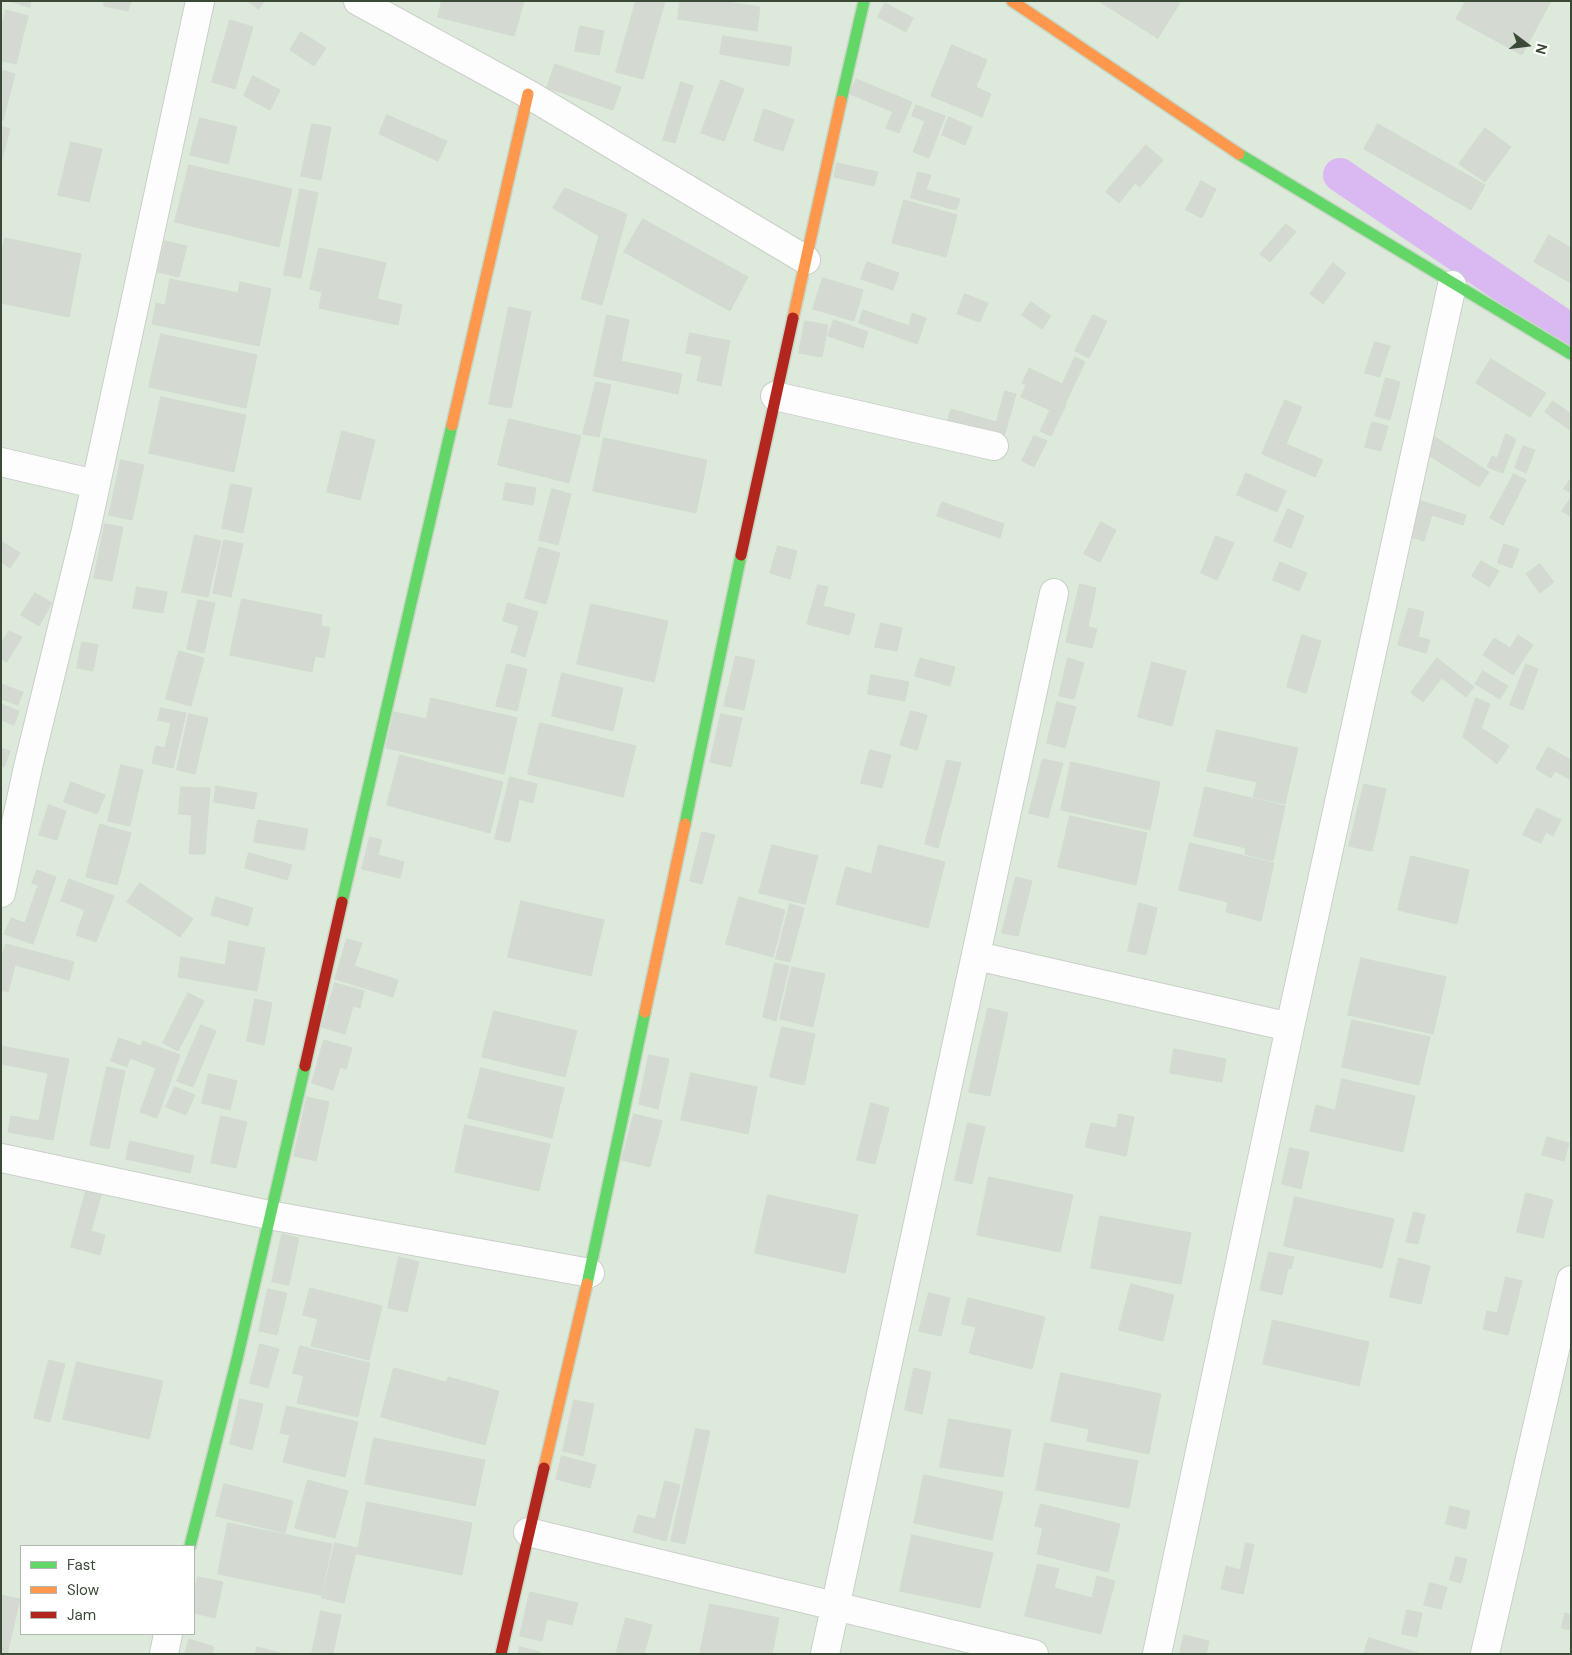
<!DOCTYPE html>
<html>
<head>
<meta charset="utf-8">
<style>
  body { margin:0 }
  #map { position:relative; width:1572px; height:1655px; overflow:hidden; background:#ecf2eb; font-family:"DM Sans",sans-serif }
  canvas { display:block }
  .frame { position:absolute; inset:0; border:2px solid #3a4a36; pointer-events:none }
  .legend { position:absolute; left:20px; top:1545px; width:175px; height:90px; box-sizing:border-box; background:#fff; border:1px solid #b0b7af; margin:0; padding:6px 9px; list-style:none; font-size:15px; color:#3a4a36 }
  .legend li { display:flex; align-items:center; gap:10px; height:25px }
  .legend b { width:25px; border:1px solid #b0b7af }
  .north { position:absolute; left:1502px; top:20px; width:50px; height:50px; -webkit-text-stroke:4px #fff; paint-order:stroke; rotate:105deg; font-size:14px; font-weight:700; line-height:20px; text-align:center; color:#3a4a36 }
  .north::after { content:''; display:block; margin:auto; width:18px; height:22px; background:#3a4a36; clip-path:polygon(50% 0,100% 100%,50% 72%,0 100%) }
</style>
</head>
<body>
<div id="map">
<canvas width="1572" height="1655"></canvas>
<div class="frame"></div>
<ul class="legend">
<li><b style="height:6px;background:#63d668"></b>Fast</li>
<li><b style="height:6px;background:#ff974d"></b>Slow</li>
<li><b style="height:6px;background:#b3261e"></b>Jam</li>
</ul>
<div class="north">N</div>
</div>
<script>
const c = document.querySelector('canvas').getContext('2d');
c.lineJoin = 'round';
function paint(path, color) { c.fillStyle = color; c.fill(path, 'evenodd'); }
function trace(path, color, width, dash) { c.strokeStyle = color; c.lineWidth = width; c.lineCap = dash ? 'butt' : 'round'; c.setLineDash(dash || []); c.stroke(path); }
paint(new Path2D(`
  M1 1H1571V1654H1ZM21 1546H194V1634H21Z`), '#dde9db');
trace(new Path2D(`
  M1340 175 1571 331`), '#dab9f3', 34);
const building = new Path2D(`
  M10 1H31L30 7Z
  M105 1H131L128 11 104 6Z
  M248 1H264L259 9Z
  M442 1H524L514 36 438 17Z
  M636 1H665L643 79 616 72Z
  M680 1H720L760 7 757 31 678 19Z
  M1099 1H1181L1158 38Z
  M1466 1H1551L1522 55 1456 19Z
  M885 3 913 18 906 32 878 17Z
  M6 10 28 16 16 64 1 61V29Z
  M230 20 253 27 235 89 212 82Z
  M580 26 604 31 599 55 575 51Z
  M301 32 326 48 314 66 290 50Z
  M723 36 792 47 789 66 720 54Z
  M952 45 987 60 976 87 991 94 982 117 931 96Z
  M555 64 621 87 613 110 547 88Z
  M1 70 15 74 3 120H1Z
  M253 76 280 90 270 110 244 96Z
  M856 79 912 102 899 133 886 128 893 112 850 94Z
  M721 80 744 89 724 141 701 133Z
  M681 82 693 86 675 143 663 140Z
  M916 105 945 116 929 158 913 152 925 121 912 116Z
  M764 109 794 120 783 151 754 141Z
  M387 115 447 141 438 161 379 134Z
  M949 117 972 127 965 145 942 135Z
  M200 118 237 127 228 164 190 155Z
  M312 124 331 127 321 180 301 176Z
  M1378 124 1485 185 1471 210 1364 149Z
  M1 126 10 129 1 163Z
  M1485 128 1511 147 1485 182 1459 164Z
  M71 142 102 149 89 202 58 195Z
  M1146 145 1163 160 1140 187 1135 183 1119 203 1106 192Z
  M837 163 878 172 874 186 834 177Z
  M189 165 292 189 279 247 175 222Z
  M918 172 931 175 926 190 960 199 956 210 911 198Z
  M1201 181 1216 189 1202 218 1186 210Z
  M565 188 627 214 602 305 581 299 599 236 553 208Z
  M300 189 318 193 301 278 284 275Z
  M904 200 957 215 946 257 892 243Z
  M643 219 748 277 730 311 624 252Z
  M1286 224 1296 232 1270 262 1260 254Z
  M1549 235 1571 248V283L1534 262Z
  M5 238 81 254 69 317 1 303V257Z
  M165 241 187 246 179 277 158 272Z
  M319 248 386 263 377 299 402 305 398 325 319 308 322 292 310 289Z
  M867 262 899 273 893 290 861 279Z
  M1333 263 1346 273 1323 304 1310 294Z
  M823 278 863 290 854 321 813 309Z
  M170 279 238 293 240 282 271 289 259 346 152 324 156 303 165 305Z
  M965 294 988 303 980 322 957 314Z
  M1031 302 1051 316 1042 329 1022 315Z
  M509 307 531 312 511 408 489 404Z
  M863 310 909 326 912 313 926 318 917 344 859 323Z
  M607 315 629 320 621 361 682 374 678 394 594 376Z
  M1093 315 1107 321 1089 358 1075 351Z
  M834 320 868 332 863 348 828 336Z
  M805 321 828 325 822 357 799 353Z
  M690 333 730 341 721 386 697 381 702 356 686 353Z
  M161 334 257 355 246 408 149 387Z
  M1375 342 1390 346 1380 377 1365 373Z
  M1075 357 1085 362 1065 404 1022 383 1029 368 1062 384Z
  M1491 359 1546 393 1530 417 1476 383Z
  M1386 378 1400 382 1390 420 1375 416Z
  M596 382 611 385 599 437 583 434Z
  M1026 386 1066 405 1051 436 1040 431 1050 410 1021 397Z
  M1005 391 1016 394 1004 437 947 422 951 409 996 422Z
  M161 397 246 415 234 472 149 453Z
  M1285 400 1302 407 1286 444 1323 460 1315 477 1262 454Z
  M1553 401 1571 414V431L1545 412Z
  M509 419 581 436 569 483 498 465Z
  M1372 422 1388 426 1381 451 1365 447Z
  M342 431 375 440 360 500 327 492Z
  M1506 434 1516 439 1503 473 1487 467 1492 456 1497 458Z
  M1034 436 1047 441 1034 467 1022 461Z
  M1435 437 1489 472 1479 487 1425 453Z
  M604 438 707 460 696 513 593 491Z
  M1523 446 1535 450 1526 473 1515 468Z
  M121 460 144 465 132 520 109 515Z
  M1246 473 1286 491 1277 512 1237 495Z
  M1514 474 1526 480 1503 525 1490 518Z
  M1571 478V493L1564 489Z
  M506 483 536 488 533 505 503 500Z
  M231 484 252 488 243 533 222 528Z
  M552 489 571 494 558 545 539 540Z
  M1571 498V517L1562 511Z
  M1418 500 1466 515 1463 525 1432 515 1424 541 1407 536Z
  M942 502 1004 524 1000 538 937 516Z
  M1288 509 1304 516 1291 548 1274 541Z
  M1101 522 1116 530 1100 562 1084 554Z
  M105 524 123 527 112 581 94 578Z
  M195 535 221 541 208 597 182 592Z
  M1216 536 1234 543 1217 580 1201 573Z
  M224 540 243 544 231 597 213 593Z
  M1 541 20 553 10 568 1 562Z
  M1504 544 1519 549 1512 568 1498 563Z
  M778 546 797 551 790 579 770 573Z
  M539 547 560 553 546 604 525 598Z
  M1481 561 1499 571 1489 587 1472 576Z
  M1280 562 1307 573 1299 591 1273 580Z
  M1540 564 1554 582 1540 593 1526 574Z
  M1080 584 1096 588 1088 627 1097 629 1092 648 1066 642Z
  M818 585 828 587 823 606 855 614 849 635 807 624Z
  M137 587 167 592 163 613 133 608Z
  M35 593 52 603 39 626 21 615Z
  M242 599 322 615 321 626 330 628 324 658 315 656 312 672 230 655Z
  M198 600 215 603 204 653 187 649Z
  M508 603 538 612 525 657 511 652 519 626 503 621Z
  M591 604 668 621 654 682 577 664Z
  M1409 608 1424 612 1418 637 1430 640 1426 653 1398 645Z
  M881 623 902 628 897 651 875 647Z
  M9 631 22 637 7 662 1 659V644Z
  M1302 635 1321 641 1306 693 1287 687Z
  M1518 635 1533 645 1513 675 1483 655 1494 638 1510 648Z
  M82 642 98 645 93 671 77 668Z
  M179 651 204 658 191 706 166 699Z
  M736 656 755 660 744 710 724 706Z
  M920 658 955 667 950 686 915 676Z
  M1068 658 1084 663 1074 699 1059 696Z
  M1437 658 1474 687 1466 697 1442 678 1423 702 1411 693Z
  M1152 662 1186 671 1172 726 1138 717Z
  M507 664 527 669 517 711 496 706Z
  M1526 664 1538 669 1523 710 1510 705Z
  M1483 671 1508 686 1500 699 1475 684Z
  M562 673 623 688 613 731 552 716Z
  M871 675 909 682 905 701 868 694Z
  M1 684 23 692 18 705 1 699Z
  M431 698 517 718 504 774 386 748 394 712 426 719Z
  M1476 698 1490 704 1481 728 1509 746 1497 764 1463 737Z
  M1057 702 1076 707 1065 748 1047 743Z
  M1 704 19 711 14 725 1 720Z
  M161 708 186 713 173 768 152 763 156 746 165 748 171 723 158 720Z
  M911 711 927 715 917 750 900 745Z
  M189 714 208 718 195 774 177 770Z
  M721 714 742 718 731 767 710 762Z
  M540 723 636 746 623 797 528 774Z
  M1217 730 1298 748 1285 804 1253 797 1257 782 1207 771Z
  M1548 747 1571 760V780L1555 771 1551 778 1536 769Z
  M1 748 10 751 4 767 1 766Z
  M870 750 891 755 882 788 861 783Z
  M400 755 503 782 490 833 387 805Z
  M1043 759 1063 763 1048 818 1029 813Z
  M947 760 961 763 938 848 925 844Z
  M1071 762 1160 782 1150 830 1061 810Z
  M121 765 143 770 130 826 108 821Z
  M510 777 537 784 533 803 519 799 510 842 495 839Z
  M71 782 105 795 97 814 64 802Z
  M1364 784 1386 789 1372 851 1349 846Z
  M216 786 257 793 254 809 214 802Z
  M181 787 210 788 205 854H189L192 815 179 814Z
  M1205 787 1285 806 1273 861 1245 854 1246 848 1194 836Z
  M49 805 66 811 57 840 39 835Z
  M1537 808 1561 820 1553 836 1546 832 1541 843 1523 835Z
  M1070 816 1147 833 1136 885 1058 867Z
  M258 820 308 829 304 850 254 842Z
  M100 824 131 833 117 885 86 877Z
  M702 832 715 835 702 884 690 881Z
  M370 837 382 840 378 855 404 862 400 878 362 869Z
  M1190 843 1274 863 1261 921 1226 912 1228 902 1179 890Z
  M772 845 818 856 805 904 759 893Z
  M879 845 945 862 928 928 836 904 846 867 871 874Z
  M249 853 292 865 287 880 245 868Z
  M1411 856 1469 870 1457 924 1398 910Z
  M37 870 56 877 33 944 4 934 11 918 25 923 38 885 32 883Z
  M1016 877 1032 881 1018 936 1002 933Z
  M69 879 114 896 96 942 76 935 85 910 61 901Z
  M140 883 193 919 180 937 127 902Z
  M216 897 253 908 248 926 211 915Z
  M739 897 785 910 773 957 726 944Z
  M521 901 604 920 591 976 508 957Z
  M1139 903 1157 908 1146 955 1128 951Z
  M790 904 804 908 790 962 776 959Z
  M347 939 362 943 354 966 398 980 393 997 335 979Z
  M229 941 265 948 257 991 178 977 181 957 225 965Z
  M6 944 74 962 69 980 15 965 8 992 1 990V961Z
  M1361 958 1446 977 1433 1034 1348 1015Z
  M775 963 789 966 776 1021 763 1017Z
  M792 967 825 974 813 1027 780 1019Z
  M335 983 364 991 360 1008 353 1006 345 1034 322 1027Z
  M188 993 204 1001 178 1051 163 1043Z
  M255 999 272 1003 264 1045 247 1041Z
  M988 1008 1008 1013 990 1096 969 1092Z
  M494 1011 577 1031 565 1077 482 1057Z
  M1352 1020 1430 1037 1419 1085 1342 1067Z
  M201 1025 216 1031 193 1087 177 1081Z
  M782 1027 815 1034 804 1085 770 1077Z
  M119 1038 141 1046 143 1041 180 1055 157 1118 140 1112 156 1068 130 1058 127 1067 111 1061Z
  M324 1040 352 1048 346 1069 340 1067 333 1090 312 1083Z
  M1 1046 69 1059 53 1140 8 1132 11 1116 39 1121 48 1073 2 1064 1 1066Z
  M1174 1049 1226 1059 1222 1082 1170 1073Z
  M649 1055 669 1059 658 1109 639 1104Z
  M107 1067 125 1071 109 1149 90 1145Z
  M481 1068 564 1088 552 1138 468 1118Z
  M691 1073 757 1087 748 1134 681 1120Z
  M209 1074 237 1081 230 1110 202 1103Z
  M1342 1079 1415 1096 1403 1152 1310 1131 1316 1105 1335 1110Z
  M175 1087 195 1095 186 1115 166 1107Z
  M307 1097 329 1102 316 1161 294 1156Z
  M871 1103 889 1108 875 1164 857 1160Z
  M634 1114 662 1121 650 1167 622 1160Z
  M1119 1114 1134 1117 1126 1156 1085 1147 1091 1123 1116 1128Z
  M221 1116 247 1122 236 1168 211 1163Z
  M968 1123 985 1127 972 1184 955 1180Z
  M465 1125 550 1144 539 1191 455 1172Z
  M1547 1137 1569 1143 1564 1161 1542 1155Z
  M130 1141 194 1156 190 1173 126 1159Z
  M1290 1148 1309 1152 1301 1189 1282 1184Z
  M989 1177 1073 1195 1060 1252 977 1235Z
  M86 1191 101 1195 91 1231 105 1235 100 1255 71 1247Z
  M1526 1193 1553 1200 1543 1238 1517 1232Z
  M768 1195 858 1215 845 1273 755 1253Z
  M1295 1197 1394 1219 1382 1268 1284 1246Z
  M1414 1212 1425 1215 1418 1244 1406 1242Z
  M1100 1216 1191 1233 1181 1284 1091 1268Z
  M282 1234 299 1238 289 1285 272 1282Z
  M1269 1252 1294 1257 1291 1269 1288 1268 1282 1295 1260 1290Z
  M399 1257 419 1262 407 1312 388 1308Z
  M1399 1258 1430 1266 1421 1304 1390 1297Z
  M1506 1277 1522 1281 1508 1335 1483 1329 1487 1311 1497 1313Z
  M1131 1284 1174 1295 1163 1341 1119 1330Z
  M310 1288 382 1306 369 1360 311 1346 318 1319 303 1315Z
  M268 1289 287 1293 277 1335 259 1331Z
  M929 1293 950 1298 941 1336 919 1331Z
  M968 1298 1045 1317 1032 1369 969 1353 976 1327 962 1324Z
  M1273 1320 1369 1342 1359 1386 1263 1364Z
  M260 1344 279 1349 268 1388 250 1383Z
  M300 1346 370 1363 358 1417 297 1403 304 1376 293 1373Z
  M49 1360 65 1364 50 1422 34 1418Z
  M77 1362 163 1381 149 1439 63 1419Z
  M394 1368 446 1382 448 1377 499 1391 485 1445 381 1417Z
  M914 1368 931 1372 922 1414 905 1410Z
  M1061 1373 1161 1394 1149 1454 1087 1441 1089 1429 1051 1421Z
  M240 1399 263 1404 252 1450 230 1444Z
  M574 1400 594 1404 583 1456 563 1451Z
  M287 1406 358 1422 345 1477 283 1462 290 1435 280 1433Z
  M949 1419 1011 1430 1003 1477 940 1467Z
  M696 1429 710 1431 685 1544 671 1541Z
  M374 1438 485 1460 475 1506 365 1484Z
  M1045 1443 1138 1461 1129 1508 1036 1490Z
  M562 1456 596 1465 590 1488 556 1479Z
  M924 1475 1003 1492 992 1540 914 1523Z
  M308 1480 348 1491 335 1538 295 1528Z
  M665 1481 680 1485 666 1541 633 1532 638 1515 655 1519Z
  M224 1484 293 1501 285 1533 216 1516Z
  M367 1502 472 1523 462 1575 357 1554Z
  M1041 1504 1120 1524 1108 1572 1037 1554 1043 1528 1035 1526Z
  M1450 1506 1470 1511 1466 1529 1446 1524Z
  M228 1523 332 1544 321 1595 218 1574Z
  M912 1535 993 1553 980 1608 900 1591Z
  M335 1543 357 1548 344 1603 322 1598Z
  M1246 1543 1254 1545 1243 1594 1221 1589 1226 1566 1240 1570Z
  M1456 1557 1467 1559 1461 1583 1450 1580Z
  M1038 1564 1059 1569 1054 1588 1092 1598 1097 1576 1115 1581 1101 1634 1025 1616Z
  M198 1577 223 1582 215 1618 194 1613V1596Z
  M1430 1583 1447 1587 1441 1609 1424 1605Z
  M530 1592 578 1603 572 1625 547 1619 542 1641 520 1636Z
  M1 1595 20 1599 7 1654 1 1653Z
  M710 1604 779 1618 772 1654H700Z
  M1407 1610 1422 1613 1417 1637 1402 1634Z
  M321 1611 341 1615 333 1654H312Z
  M1565 1613 1571 1615V1630L1562 1628Z
  M626 1618 652 1625 644 1654H616Z
  M1184 1635 1209 1641 1206 1654H1180Z
  M1369 1638 1421 1654H1364Z
  M189 1639 214 1647 212 1654H185Z
  M257 1647 284 1654H256Z
  M520 1647 540 1652V1654H518Z`);
paint(building, '#d4dad2');
trace(building, '#d3dad1', 1);
const street = new Path2D(`
  M358 1 528 94 806 260
  M775 396 994 446
  M1 462 95 484
  M1 893 28 767 86 530 200 1
  M977 956 1290 1027
  M1 1158 269 1215 590 1273
  M528 1532 1034 1654
  M164 1654 168 1634
  M825 1654 1054 593
  M1157 1654 1290 1027 1452 285
  M1485 1654 1571 1280`);
const fast = new Path2D(`
  M841 101 864 1
  M1239 154 1571 354
  M685 824 741 555
  M342 902 452 425
  M587 1284 645 1012
  M190 1546 237 1359 305 1066`);
const slow = new Path2D(`
  M1012 1 1239 154
  M793 318 841 101
  M452 425 528 94
  M645 1012 685 824
  M544 1468 587 1284`);
const jam = new Path2D(`
  M741 555 793 318
  M305 1066 342 902
  M501 1654 544 1468`);
trace(street, '#cad0c9', 30);
trace(fast, '#c6d5c4', 14);
trace(slow, '#c6d5c4', 14);
trace(jam, '#c6d5c4', 14);
trace(street, '#fcfdfc', 28);
trace(fast, '#63d668', 11);
trace(slow, '#ff974d', 11);
trace(jam, '#b3261e', 11);
</script>
</body>
</html>
